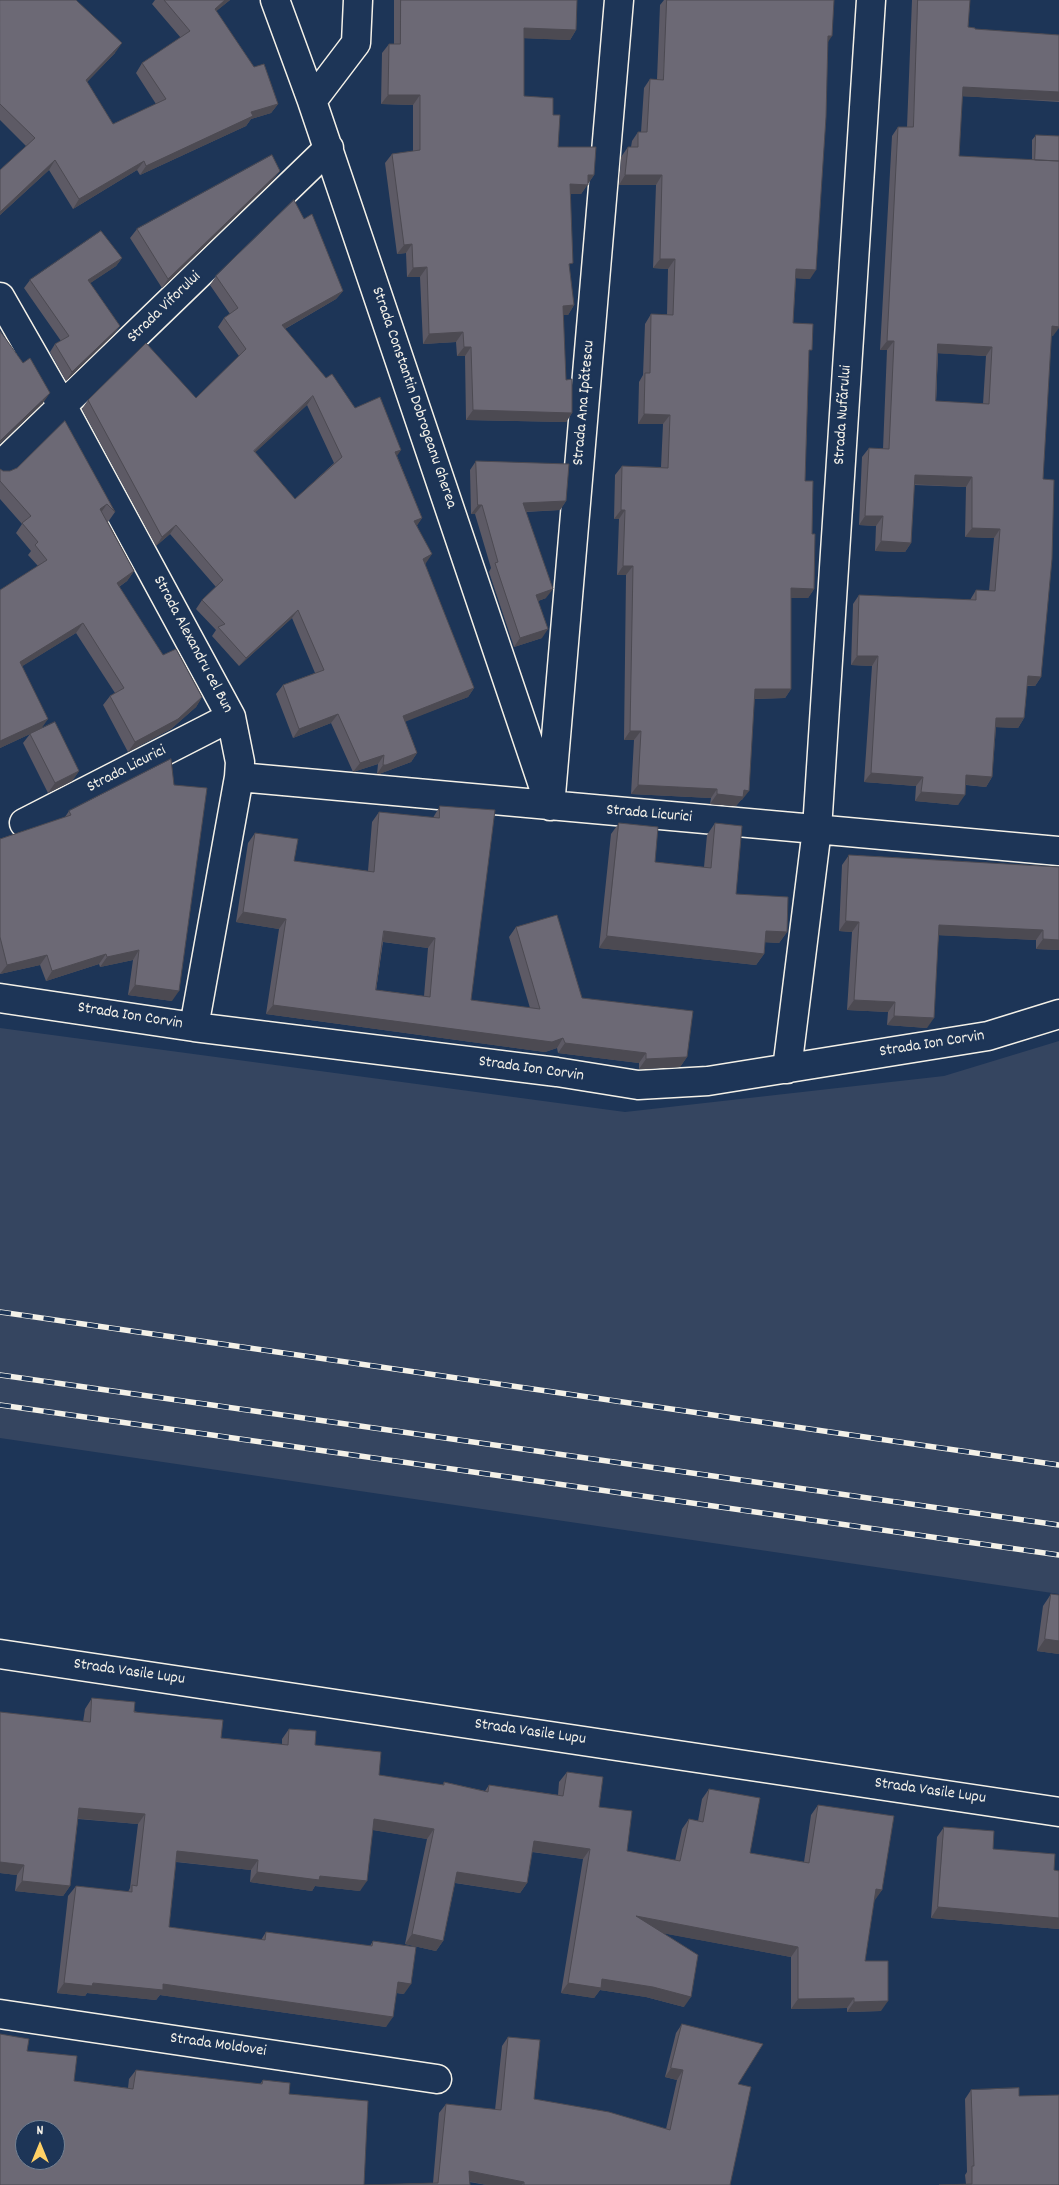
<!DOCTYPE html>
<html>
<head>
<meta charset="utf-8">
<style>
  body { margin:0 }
  #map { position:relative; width:1059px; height:2185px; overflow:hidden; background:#1d3557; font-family:Dekko,sans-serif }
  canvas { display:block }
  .north { position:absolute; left:15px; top:2120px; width:50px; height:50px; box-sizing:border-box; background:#1d3557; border:1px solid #738091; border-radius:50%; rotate:0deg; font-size:14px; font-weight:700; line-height:20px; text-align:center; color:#f4f1e8 }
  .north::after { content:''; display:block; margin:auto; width:18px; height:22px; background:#ffd166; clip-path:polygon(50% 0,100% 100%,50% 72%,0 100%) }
</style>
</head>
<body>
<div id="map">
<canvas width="1059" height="2185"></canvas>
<div class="north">N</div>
</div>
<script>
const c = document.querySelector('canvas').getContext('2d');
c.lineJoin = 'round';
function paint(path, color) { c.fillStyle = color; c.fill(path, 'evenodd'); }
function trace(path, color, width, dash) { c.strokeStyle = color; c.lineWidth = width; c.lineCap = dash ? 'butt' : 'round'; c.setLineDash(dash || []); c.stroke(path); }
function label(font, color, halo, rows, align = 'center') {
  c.font = font + ' Dekko,sans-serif'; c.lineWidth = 4.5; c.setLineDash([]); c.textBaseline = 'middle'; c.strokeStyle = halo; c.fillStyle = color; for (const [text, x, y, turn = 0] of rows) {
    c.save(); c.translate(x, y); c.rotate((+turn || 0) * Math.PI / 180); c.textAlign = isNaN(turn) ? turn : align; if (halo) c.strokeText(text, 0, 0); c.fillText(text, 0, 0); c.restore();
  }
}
paint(new Path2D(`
  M0 1028 625 1112 944 1076 1059 1041V1594L0 1438Z`), '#354560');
const minor = new Path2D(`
  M275 0 312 101
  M358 0 356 43 312 101 550 806
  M0 297 63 407 231 717 240 762 239 777 194 1027
  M0 466 329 148
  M239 777 1059 851
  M551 795 619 0
  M24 823 231 717
  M0 998 194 1027 557 1072 638 1085 708 1081 988 1036 1059 1014
  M787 1069 817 829 871 0
  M0 1654 1059 1812
  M0 2014 437 2079`);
trace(minor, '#f4f1e8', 31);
trace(minor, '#1d3557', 28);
const rail = new Path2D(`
  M0 1312 1059 1465
  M0 1375 1059 1525
  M0 1405 1059 1555`);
trace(rail, '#f4f1e8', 5.5);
trace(rail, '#1d3557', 4, [11]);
paint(new Path2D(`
  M0 0 115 53 87 82 113 124 156 104 136 73 142 63 181 38 152 4 155 0H230L216 11 278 104 271 113 251 119 246 126 140 175 137 170 73 209 49 170 0 215V170L26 146 0 120Z
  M394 0H577L576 30 570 40 524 38V96L553 115 558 147 594 175 581 194H571L569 268 574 305 568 315H563L566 380 572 413 566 422 466 420 465 356H457L456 342 423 344 420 277H407L406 253 397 254 385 163 392 154 413 151V105L381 104 382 53 389 44H394Z
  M664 0H834L828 42 810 279 796 278 793 323 809 355 805 481 812 534 814 589 808 598H791V689L785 698 754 699 742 800H741L736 806 710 804 711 798 631 794 634 740H624L626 575H617L619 519H614L615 475 622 466 661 467 663 424H638L639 382 643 375 645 324 651 314 667 315 668 269 653 268 656 185H619L621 157 628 147H631L632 141 638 132H641L644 88 650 79H657L660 5Z
  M912 0H970L968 27 975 29 1059 35V102L962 96 959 156 1032 160V140L1036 135 1053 336H1051L1043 479 1041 677 1035 686H1027L1024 718 1018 728 996 727 992 777 986 787 966 785 958 805 915 801 916 786 864 782 872 666 851 665 853 604 859 595 970 600 976 590 989 591 994 538 965 537 966 487 914 485 911 543 905 552 875 551 876 526 859 525 862 457 869 448 883 449 887 350H880L892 136 898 127H907ZM938 353 986 356 983 404 936 401Z
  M273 180 162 288 130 238 137 229Z
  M304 219 343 291 336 299 285 329 326 378 355 408 397 456 422 518 417 525 426 563 425 564 474 688 468 697 405 721 417 753 411 762 379 774H377L378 764 353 772 331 723 293 738 276 694 283 685 315 673 292 618 239 666 212 636 216 630 196 609 202 600 216 587 170 534 156 546 82 409 88 400 196 398 239 356 218 327 224 318 230 314 210 285 216 276ZM307 405 334 463 295 499 255 452Z
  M122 258 116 266 90 283 120 326 114 334 66 381 50 352 55 344 61 341 24 288 30 280Z
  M65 421 115 512 108 522 134 571 127 581 119 587 163 655 202 697 196 707 171 729 128 752 103 705 110 696 115 693 76 633 22 666 42 728 79 771 72 781 48 793 23 743 30 734 0 748V590L38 566 28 555 31 551 16 533 22 524 0 499V469L3 471H10L17 468Z
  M476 461 566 501 560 510 526 512 546 598 538 601 542 638 514 647 489 572 491 568 475 514H471L470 470Z
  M440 806 471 1000 530 1008 509 937 516 927 582 998 687 1057 680 1067 639 1069V1063L558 1053 557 1048 545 1052 266 1014 279 929 236 922 248 843 255 833 294 861 368 871 372 822 379 812 433 818 434 816ZM383 942 428 948 424 996 376 990Z
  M69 811 172 1001 128 995 133 960 100 967 99 964 46 981 40 965 0 974V839L65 817Z
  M619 823 655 862 704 867 707 835 715 823 736 894 787 932 779 943 765 942 764 954 756 965 599 948 611 834Z
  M849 855 1059 867V950L1036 949V940L939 935 927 1028 887 1025 888 1012 847 1010 852 932 839 931 842 865Z
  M1051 1594 1059 1654 1037 1651 1043 1606Z
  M92 1698 221 1738 282 1744V1739L289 1729 315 1745 379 1775 443 1785 444 1782 485 1791 489 1785 558 1795 559 1782 567 1772 599 1807 627 1851 675 1861 682 1829 689 1819 698 1821 702 1799 709 1789 750 1853 804 1862 811 1815 818 1805 882 1890 874 1900 865 1961 881 2011 847 2012V2008L791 2009V1957L663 1933 684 2007 646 1997 600 1990 594 1998 561 1993 583 1859 532 1852 527 1883 520 1893 455 1883 443 1941 436 1951 405 1944 427 1839 373 1830 360 1891 315 1886 312 1891 250 1882 251 1870 176 1862 169 1927 261 1940 266 1932 370 1946 373 1941 404 1994 396 1993 386 2027 160 1995 156 2000 87 1993 85 1996 57 1993 68 1896 76 1886 128 1892 130 1888 138 1824 78 1819 70 1886 63 1896 15 1891 17 1875 0 1873V1712L83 1722 85 1709Z
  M944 1827 993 1849 1054 1870 1059 1871V1929L931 1918 937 1837Z
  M682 2024 738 2084 730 2185H487L469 2182 470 2185H0L27 2051 74 2081 128 2088 129 2079 136 2070 260 2084 263 2080 289 2094 364 2185 433 2183 439 2113 446 2104 495 2110 502 2046 508 2037 534 2099 666 2129 677 2080 665 2077 676 2033Z
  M971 2090 1019 2096 1059 2185 966 2184 965 2175 967 2172 965 2099Z`), '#5d5a65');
paint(new Path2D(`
  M225 0H230L208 18 215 9Z
  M524 28 576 30 570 40 517 38Z
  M828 36H832L826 45Z
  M122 43 115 53 79 90 86 80Z
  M963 87 1059 92V101L956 96Z
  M388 95H420L413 105 381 104Z
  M278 104 271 113 251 119 246 126 140 175 146 166 251 112Z
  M55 160 49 170 0 215V212Z
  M144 161 137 170 73 209 79 199Z
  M280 171 273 180 162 288 168 279Z
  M588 175H594L581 194H564L570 184Z
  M625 175H662L656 185H619Z
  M412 244 406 253 397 254 404 245Z
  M122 258 116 266 83 288 88 280Z
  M660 259H675L668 269 653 268Z
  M427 267 420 277H407L413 268Z
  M796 269 816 270 810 279 790 278Z
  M343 291 336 299 276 334 282 325Z
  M574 305 568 315H556L563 306Z
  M120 326 114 334 66 381 72 372Z
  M1052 326 1059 327V328L1053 336 1045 335Z
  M463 332 456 342 423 344 429 334Z
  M887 341H894L887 350H880Z
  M938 344 992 347 986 356 932 353Z
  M464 347H471L465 356H457Z
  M50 393 43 403 0 444V441Z
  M313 396 307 405 247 460 254 451Z
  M473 410 572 413 566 422 466 420Z
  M644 414 670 415 663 424H638Z
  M401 450 395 459V452Z
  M915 475 972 477 966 487 909 484Z
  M566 501 560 510 517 512 523 503Z
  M107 504 100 514V509Z
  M478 505H482L475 514H471Z
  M621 510H625L619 519H614Z
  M865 516H883L876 526 859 525Z
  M422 518 416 527 414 521Z
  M176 525 170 534 156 546 162 537Z
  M972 528 1000 529 994 538 965 537Z
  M881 541 911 543 905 552 875 551Z
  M432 554 426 563 417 568 423 559Z
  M623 566H633L626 575H617Z
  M134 571 127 581 110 593 117 583Z
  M791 588 814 589 808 598H784Z
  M553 589 546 598 530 604 536 595Z
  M298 610 292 618 239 666 246 658Z
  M83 623 76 633 13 672 20 662Z
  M548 629 542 638 514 647 520 638Z
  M857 656H878L872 666 851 665Z
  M1028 676 1041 677 1035 686 1021 685Z
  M474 688 468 697 397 725 403 716Z
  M755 689H791L785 698 748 699Z
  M202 697 196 707 171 729 128 752 135 742Z
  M338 714 331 723 293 738 299 729Z
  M996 718H1024L1018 728 990 727Z
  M48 719 41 729 0 748V741Z
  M630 731H641L634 740H624Z
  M417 753 411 762 379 774H377L383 765Z
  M384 755 378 764 353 772 360 763Z
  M79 771 72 781 48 793 55 783Z
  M871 773 923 777 916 786 864 782Z
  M966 775 992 777 986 787 960 784Z
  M638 785 717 789 711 798 631 794Z
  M744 790 749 791 742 800H741L736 806 710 804 717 794Z
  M921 792 965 795 958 805 915 801Z
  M243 912 286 919 279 929 236 922Z
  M846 921 859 922 852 932 839 931Z
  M939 925 1043 930 1036 940 933 935Z
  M384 931 435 938 428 948 377 941Z
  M766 931 787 932 779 943 758 942Z
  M607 936 764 954 756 965 599 948Z
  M1043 939 1059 940V950L1036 949Z
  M139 950 133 960 100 967 107 957Z
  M106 954 99 964 46 981 52 971Z
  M47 955 40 965 0 974 7 965Z
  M135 985 179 991 172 1001 128 995Z
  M854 1000 895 1002 888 1012 847 1010Z
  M273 1005 563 1038 557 1048 545 1052 266 1014Z
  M894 1016 934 1018 927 1028 887 1025Z
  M565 1043 646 1053 639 1063 558 1053Z
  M687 1057 680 1067 639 1069 646 1059Z
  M1045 1639 1059 1641V1654L1037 1651Z
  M79 1808 145 1814 138 1824 72 1818Z
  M374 1819 434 1829 427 1839 367 1829Z
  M534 1841 590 1849 583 1859 527 1851Z
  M177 1851 258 1860 251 1870 170 1861Z
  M0 1862 24 1865 17 1875 0 1873Z
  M257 1872 320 1876 367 1881 360 1891 315 1886 312 1891 250 1882Z
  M457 1872 527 1883 520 1893 450 1882Z
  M22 1881 70 1886 63 1896 15 1891Z
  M876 1889 882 1890 875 1900 869 1899Z
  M938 1907 1059 1918V1929L931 1918Z
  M636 1916 798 1947 791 1957 629 1927Z
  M412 1934 443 1941 436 1951 405 1944Z
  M602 1979 653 1987 691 1997 684 2007 646 1997 600 1990 594 1998 561 1993 568 1983Z
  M398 1982 411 1984 404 1994 391 1992Z
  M64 1983 163 1984 393 2017 386 2027 160 1995 156 2000 87 1993 85 1996 57 1993Z
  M854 1998 847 2008 791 2009 798 1999Z
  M888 2001 881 2011 847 2012 854 2002Z
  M671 2068 683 2070 677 2080 665 2077Z
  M469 2171 524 2182 522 2185H487L463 2180Z`), '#4c4a52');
const building = new Path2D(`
  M0 0H76L122 43 86 80 113 124 166 99 142 63 190 31 164 0H225L215 9 254 67 264 64 278 104 251 112 253 116 146 166 144 161 79 199 55 160 0 212V170L35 138 0 104Z
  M401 0H577L576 30 524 28V96L553 98V115H560L558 147H596L594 175H588V185L570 184 573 263 569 264 574 305 563 306 566 380 572 379V413L473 410 471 347H464L463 332 429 334 427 267 413 268 412 244 404 245 392 154 420 150V95H388L389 44H400Z
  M667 0H834L832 36H828L826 117 816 270 796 269 793 323 813 324 812 350H809L805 481H813L812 534H815L814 589 791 588V689H755L749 791 744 790 743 797 717 794V789L638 785 641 731H630L633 566H623L625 510H621L622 466 668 468 670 415 644 414 645 373H650L651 314 673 315 675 259H660L662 175H625L628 147H638V132H647L650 79 663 80Z
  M918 0H970L968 27 975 28V29L1059 35V92L963 87 959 156 1059 161V327L1052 326 1043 479 1054 480 1052 559 1041 677 1028 676 1024 718H996L992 777 966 775 965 795 921 792 923 777 871 773 878 656H857L859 595 976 600V590L995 591 1000 529 972 528V477L915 475 911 543 881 541 883 516H865L869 448 889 449 894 341H887L898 127H913ZM938 344 992 347 989 404 936 401Z
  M1036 135 1059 136V161L1035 160Z
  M272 155 280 171 168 279 137 229Z
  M294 200 304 219 312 214 343 291 282 325 326 378 332 374 355 408 380 397 401 450 395 452 422 518 414 521 432 554 423 559 474 688 403 716 417 753 386 765H383L384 755 360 763 338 714 299 729 283 685 324 670 298 610 246 658 218 627 225 624 202 600 223 580 176 525 162 537 88 400 146 343 196 398 246 349 224 318 238 308 216 276ZM313 396 342 457 295 499 254 451Z
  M101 231 122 258 88 280 120 326 72 372 55 344 69 336 30 280Z
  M0 331 23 363 30 358 50 393 0 441Z
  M65 421 115 512 107 504 100 509 134 571 117 583 163 655 176 649 202 697 178 719 135 742 110 696 124 688 83 623 20 662 48 719 0 741V590L47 560 35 545 38 542 22 523 31 516 0 481V469L3 471H10L17 468Z
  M476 461 569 464 566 501 523 503 553 589 536 595 548 629 520 638 495 563 498 562 482 505H478Z
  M55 722 79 771 55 783 30 734Z
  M171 759 174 785 207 788 179 991 135 985 139 950 107 957 106 954 52 971 47 955 7 965 0 937V839L71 815 69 811Z
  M440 806 495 810 471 1000 540 1009 516 927 557 915 582 998 693 1011 687 1057 646 1059V1053L565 1043 563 1038 552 1042 273 1005 286 919 243 912 255 833 298 839 294 861 374 872 379 812 439 818ZM384 931 435 938 430 997 376 990Z
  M619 823 658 827 655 862 711 868 715 823 742 826 736 894 788 897 787 932 766 931 764 954 607 936Z
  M849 855 1059 867V940L1043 939V930L939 925 934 1018 894 1016 895 1002 854 1000 859 922 846 921Z
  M1051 1594 1059 1595V1641L1045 1639Z
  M92 1698 135 1702 134 1712 223 1720 221 1738 288 1745 289 1729 316 1731 315 1745 381 1752 379 1775 444 1785V1782L488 1792 489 1785 563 1796 567 1772 603 1777 599 1807 632 1811 627 1851 680 1861 689 1819 703 1822 709 1789 760 1798 750 1853 809 1863 818 1805 894 1816 882 1890 876 1889 865 1961H888V2001L854 2002V1998L798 1999V1947L636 1916 698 1955 691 1997 653 1987 602 1979 601 1988 568 1983 590 1849 534 1841 527 1883 457 1872 443 1941 412 1934 434 1829 374 1819 367 1881 320 1876 319 1880 257 1872 258 1860 177 1851 169 1927 265 1940 266 1932 372 1946 373 1941 416 1947 411 1984 398 1982 393 2017 163 1984V1990L93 1983 92 1986 64 1983 76 1886 132 1892V1885L137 1886 145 1814 79 1808 70 1886 22 1881 24 1865 0 1862V1712L90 1722Z
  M944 1827 994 1831 993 1849 1055 1854 1054 1870 1059 1871V1918L938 1907Z
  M682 2024 763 2044 738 2084 751 2087 730 2185H524V2182L469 2171 470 2185H0V2034L29 2039 27 2051 77 2056 74 2081 133 2089 136 2070 262 2084 263 2080 290 2083 289 2094 368 2101 364 2185 438 2183 446 2104 501 2110 508 2037 540 2040 534 2099 609 2112 670 2130 683 2070 671 2068ZM25 2130H55V2160H25Z
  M1019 2088V2096L1059 2095V2185H939L972 2184V2166H974L971 2090Z`);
paint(building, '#6c6975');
trace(building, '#4c4a52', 1);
label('16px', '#f4f1e8', '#1d3557', [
  ["Strada Viforului",165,308,-44],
  ["Strada Constantin Dobrogeanu Gherea",413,398,71],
  ["Strada Ana Ipătescu",585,403,-85],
  ["Strada Nufărului",844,415,-86],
  ["Strada Alexandru cel Bun",192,645,62],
  ["Strada Licurici",127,770,-27],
  ["Strada Licurici",649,815,5],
  ["Strada Ion Corvin",130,1017,9],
  ["Strada Ion Corvin",932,1045,-9],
  ["Strada Ion Corvin",531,1070,8],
  ["Strada Vasile Lupu",129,1673,8],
  ["Strada Vasile Lupu",530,1733,8],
  ["Strada Vasile Lupu",930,1792,8],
  ["Strada Moldovei",218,2046,8]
]);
</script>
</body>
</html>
